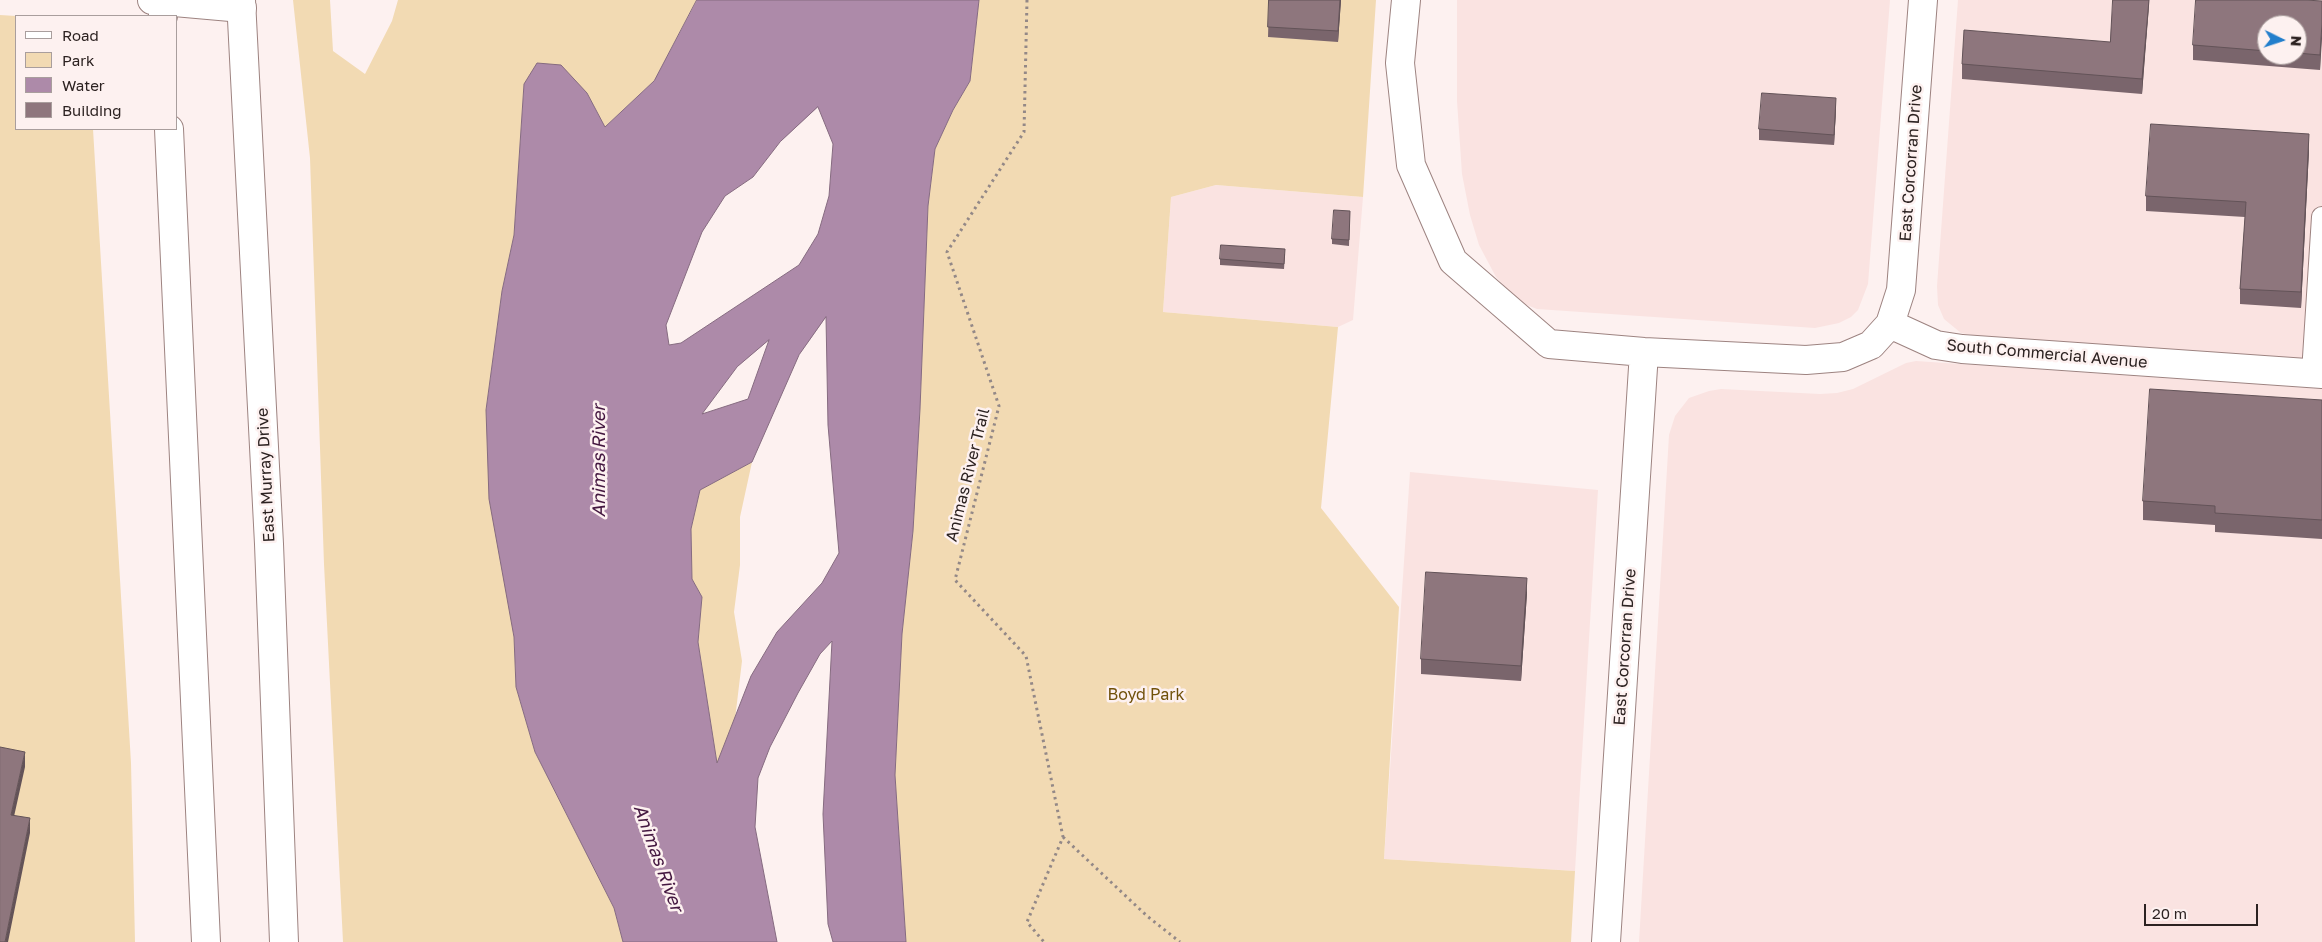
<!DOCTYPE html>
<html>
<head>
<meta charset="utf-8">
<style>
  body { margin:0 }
  #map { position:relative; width:2322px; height:942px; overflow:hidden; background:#fdf1f0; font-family:"Golos Text",sans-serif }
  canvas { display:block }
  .legend { position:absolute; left:15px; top:15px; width:162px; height:115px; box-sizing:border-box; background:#fdf1f0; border:1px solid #a99e9d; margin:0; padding:6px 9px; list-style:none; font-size:15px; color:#2c2221 }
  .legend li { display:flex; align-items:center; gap:10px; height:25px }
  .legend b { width:25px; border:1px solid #a99e9d }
  .north { position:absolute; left:2257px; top:15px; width:50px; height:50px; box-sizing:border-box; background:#fdf1f0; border:1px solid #a99e9d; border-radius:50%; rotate:94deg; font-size:14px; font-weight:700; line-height:20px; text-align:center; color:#2c2221 }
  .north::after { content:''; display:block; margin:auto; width:18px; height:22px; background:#237fcc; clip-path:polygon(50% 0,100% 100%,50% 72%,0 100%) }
  .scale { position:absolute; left:2144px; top:904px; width:114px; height:22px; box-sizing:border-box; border:2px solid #2c2221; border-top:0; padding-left:6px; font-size:15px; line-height:18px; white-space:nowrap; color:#2c2221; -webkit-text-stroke:4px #fdf1f0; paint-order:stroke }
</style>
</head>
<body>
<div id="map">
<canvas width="2322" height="942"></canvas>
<ul class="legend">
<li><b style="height:6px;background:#fff"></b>Road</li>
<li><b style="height:14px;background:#f2dab3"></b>Park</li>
<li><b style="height:14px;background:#ad8aa9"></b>Water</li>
<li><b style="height:14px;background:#8e767d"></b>Building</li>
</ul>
<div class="north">N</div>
<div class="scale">20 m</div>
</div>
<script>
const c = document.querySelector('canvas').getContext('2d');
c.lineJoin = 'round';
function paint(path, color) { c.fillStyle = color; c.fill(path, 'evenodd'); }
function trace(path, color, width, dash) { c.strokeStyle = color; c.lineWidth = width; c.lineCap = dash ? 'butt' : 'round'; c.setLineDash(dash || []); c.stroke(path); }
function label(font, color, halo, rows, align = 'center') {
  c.font = font + ' "Golos Text",sans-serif'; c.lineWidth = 5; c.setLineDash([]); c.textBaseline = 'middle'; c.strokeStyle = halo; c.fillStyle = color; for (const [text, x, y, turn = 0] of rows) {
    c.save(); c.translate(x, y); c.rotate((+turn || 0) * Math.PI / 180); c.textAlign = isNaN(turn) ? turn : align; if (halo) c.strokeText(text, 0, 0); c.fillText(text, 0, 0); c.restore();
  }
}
paint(new Path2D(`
  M1457 0H1890L1868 284 1858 310 1851 317 1839 323 1815 328 1537 309 1519 302 1496 277 1479 245 1470 215 1462 174 1457 101Z
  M1958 0H2322V361L1977 336 1961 333 1944 319 1938 305 1937 286ZM2267 25H2297V55H2267Z
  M1216 185 1363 197 1353 320 1338 327 1163 312 1171 197Z
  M1916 361 2322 389V942H1639L1669 435 1675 416 1689 398 1709 391 1721 389 1820 394 1837 393 1853 389 1906 363Z
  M1410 472 1598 490 1575 871 1384 859Z`), '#fae3e1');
paint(new Path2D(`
  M293 0H330L333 51 365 74 392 21 398 0H697L654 81 605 127 587 93 524 84 514 235 502 291 486 410 514 637 516 687 535 752 614 908 623 942H343L324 564 310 158Z
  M979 0H1376L1363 197 1216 185 1171 197 1163 312 1338 327 1321 508 1399 607 1384 859 1575 871 1571 942H906L895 775 902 634 913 531 920 409 928 206 935 149 953 110 970 81Z
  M0 15 16 16V129H93L131 763 135 942H0Z
  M752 462 740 517V565L734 612 742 661 735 719 717 764 698 642 702 597 692 579 691 529 700 490Z`), '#f2dab3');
const water = new Path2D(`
  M697 0H979L970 81 953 110 935 149 928 206 920 409 913 531 902 634 895 775 906 942H833L828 924 823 814 832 641 820 654 798 693 770 747 758 778 755 827 777 942H623L614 908 535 752 516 687 514 637 489 499 486 410 502 291 514 235 524 84 537 63 561 65 587 93 605 127 654 81ZM818 107 833 144 829 196 818 234 799 265 681 343 669 345 666 325 702 232 725 196 753 177 780 142ZM826 317 828 425 839 553 822 583 777 632 751 676 717 763 698 642 702 597 692 579 691 529 700 490 752 462 799 355ZM769 340 748 399 702 414 737 367Z`);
paint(water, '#ad8aa9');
trace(water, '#866b80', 1);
const lane = new Path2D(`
  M2312 373 2322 217`);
const street = new Path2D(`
  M152 0 242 8
  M1406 0 1400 63 1411 165 1453 261 1549 344 1644 352 1806 360 1843 357 1871 345 1890 324 1936 345 1962 349 2322 374
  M1890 324 1901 290 1923 0
  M1606 942 1644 352`);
const highway = new Path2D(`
  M163 0V16
  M241 0 269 544 284 942
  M169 129 206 942`);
trace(lane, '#9d8380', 22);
trace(street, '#9d8380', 30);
trace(highway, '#9d8380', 30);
trace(new Path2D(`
  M1027 0 1024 132 947 252 999 406 955 580 1026 656 1063 837 1027 922 1044 942
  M1063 837 1147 916 1180 942`), '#938887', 3, [2.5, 4]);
trace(lane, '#fff', 20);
trace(street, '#fff', 28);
trace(highway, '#fff', 28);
paint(new Path2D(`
  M1269 0H1341L1338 42 1268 37Z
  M2149 0 2142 94 1962 79V64L2110 42Z
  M2322 1 2320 70 2193 60V45ZM2267 25H2297V55H2267Z
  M1836 109 1834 145 1759 140V129Z
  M2309 150 2301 308 2240 304V289L2245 217 2146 211V196Z
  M1350 211 1349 246 1332 244V239Z
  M1285 254 1284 269 1220 265V259Z
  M2322 400V539L2215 532V525L2143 520V501Z
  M1527 593 1521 681 1421 674V659Z`), '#7a656c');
paint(new Path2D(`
  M1340 0H1341L1338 42V31Z
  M2149 0V6L2142 94V79Z
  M2322 23V38L2320 70V55Z
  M1836 98V109L1834 145V135Z
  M2309 134V150L2301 308V292Z
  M1527 578V593L1521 681V666Z
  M25 752V767L11 830V815Z
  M30 818V833L8 942H5Z`), '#635358');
const building = new Path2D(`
  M1269 0H1340L1338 31 1268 27Z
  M2113 0H2149L2142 79 1962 64 1964 30 2110 42Z
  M2196 0H2305L2322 1V23L2320 55 2297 53V25H2267V51L2193 45Z
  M1762 93 1836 98 1834 135 1759 129Z
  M2151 124 2309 134 2301 292 2240 289 2246 202 2146 196Z
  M1334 210 1350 211 1349 240 1332 239Z
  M1221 245 1285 249 1284 264 1220 259Z
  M2150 389 2322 400V520L2215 513V506L2143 501Z
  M1426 572 1527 578 1521 666 1421 659Z
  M0 747 25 752 11 815 30 818 5 942H0Z`);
paint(building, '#8e767d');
trace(building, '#635358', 1);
label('16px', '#2c2221', '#fdf1f0', [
  ["East Corcorran Drive",1911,163,-86],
  ["South Commercial Avenue",2047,354,5],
  ["East Murray Drive",266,475,-93],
  ["Animas River Trail",968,475,-76],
  ["East Corcorran Drive",1625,647,-86]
]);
label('16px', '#71510a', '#fdf1f0', [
  ["Boyd Park",1146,695]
]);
label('italic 18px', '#441740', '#fdf1f0', [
  ["Animas River",599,461,-90],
  ["Animas River",658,858,70]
]);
</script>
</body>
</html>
